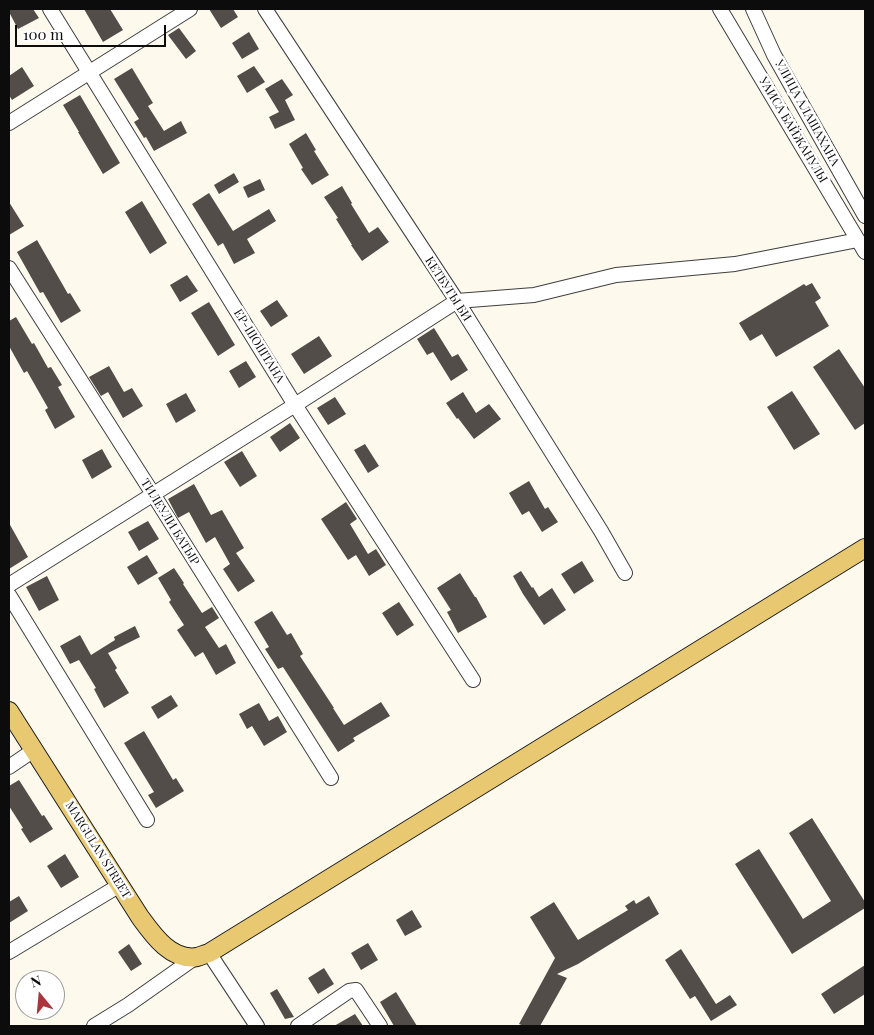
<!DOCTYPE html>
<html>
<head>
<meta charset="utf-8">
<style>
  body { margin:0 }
  #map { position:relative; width:874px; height:1035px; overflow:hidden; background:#fdf9ed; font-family:"Playfair Display",serif }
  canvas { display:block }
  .frame { position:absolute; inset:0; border:10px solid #0c0c0c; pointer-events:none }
  .north { position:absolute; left:15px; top:970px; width:50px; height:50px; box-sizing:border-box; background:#fff; border:1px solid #9e9e9e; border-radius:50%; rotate:343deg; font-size:14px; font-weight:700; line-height:20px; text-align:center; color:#0c0c0c }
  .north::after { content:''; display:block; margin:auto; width:18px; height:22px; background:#aa353d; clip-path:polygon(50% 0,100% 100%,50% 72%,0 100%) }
  .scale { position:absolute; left:15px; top:25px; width:151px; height:22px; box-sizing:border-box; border:2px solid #0c0c0c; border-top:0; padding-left:6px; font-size:15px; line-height:18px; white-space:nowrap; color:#0c0c0c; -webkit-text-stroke:4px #fff; paint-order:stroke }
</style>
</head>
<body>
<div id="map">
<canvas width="874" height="1035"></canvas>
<div class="frame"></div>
<div class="north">N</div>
<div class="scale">100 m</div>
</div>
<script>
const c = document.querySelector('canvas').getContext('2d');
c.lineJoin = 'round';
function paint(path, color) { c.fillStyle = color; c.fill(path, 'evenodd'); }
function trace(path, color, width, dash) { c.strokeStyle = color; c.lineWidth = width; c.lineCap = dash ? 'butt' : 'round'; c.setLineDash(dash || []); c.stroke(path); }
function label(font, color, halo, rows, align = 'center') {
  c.font = font + ' "Playfair Display",serif'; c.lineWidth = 5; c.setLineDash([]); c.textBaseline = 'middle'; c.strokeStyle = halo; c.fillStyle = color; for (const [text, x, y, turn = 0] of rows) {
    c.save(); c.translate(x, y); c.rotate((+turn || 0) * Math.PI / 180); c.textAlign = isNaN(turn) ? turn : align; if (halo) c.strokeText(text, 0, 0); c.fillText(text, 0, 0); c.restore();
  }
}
paint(new Path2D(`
  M9 9H33L39 18 18 29 9 12Z
  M84 9H110L123 30 103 42Z
  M209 9H233L238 17 221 28Z
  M179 28 196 51 186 59 168 35Z
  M249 32 259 49 242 59 232 43Z
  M254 66 265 82 247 93 237 76Z
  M22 67 34 86 12 100 9 95V76Z
  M132 68 153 103 148 106 164 131 181 121 187 133 154 151 146 137 144 138 134 122 139 119 114 79Z
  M282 79 293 95 285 100 295 120 275 129 269 117 279 112 265 89Z
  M80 95 120 163 103 174 78 132H79L63 105Z
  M306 133 316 150 314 151 329 175 312 185 301 169 303 168 289 144Z
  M234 173 239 182 219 194 214 185Z
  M260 179 265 190 248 198 243 187Z
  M342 186 352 203 351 204 369 233 378 227 389 242 362 261 351 245H352L336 219 338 218 324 197Z
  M209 193 233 231 269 209 276 221 247 239 255 253 234 264 223 243 218 246 192 204Z
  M142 201 167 243 150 254 125 212Z
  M9 202 24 226 9 235Z
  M37 240 68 294 70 293 81 311 61 323 43 292 40 293 17 252Z
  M187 275 198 291 180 302 170 285Z
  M812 283 821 298 815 302 829 326 776 357 762 334 750 341 739 323 804 284 806 286Z
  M277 300 288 316 271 327 260 311Z
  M209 302 235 345 218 356 191 313Z
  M16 317 32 344 34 343 48 368 51 367 62 385 58 387 75 417 55 429 45 410 48 408 27 371 24 373 9 346V321Z
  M434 328 452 357 458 354 468 370 451 381 433 352 427 355 417 339Z
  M319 336 332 356 304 374 291 354Z
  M839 349 865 388V423L855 430 813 367Z
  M246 361 256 377 239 388 229 371Z
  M109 366 124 392 132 388 143 406 123 418 108 392 101 396 89 377Z
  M792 391 820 434 794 450 767 407Z
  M463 392 476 413 489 404 501 419 474 439 458 418 457 419 446 403Z
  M186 393 196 411 176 423 166 404Z
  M335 397 346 414 328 425 317 408Z
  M290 423 300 438 280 452 270 437Z
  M365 444 379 466 368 473 354 450Z
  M102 449 112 467 92 479 82 460Z
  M242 451 257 476 240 487 224 462Z
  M529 481 545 509 548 507 558 522 542 532 529 511 522 515 509 493Z
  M194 484 211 515 222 510 244 548 236 553 255 581 238 592 223 569 230 564 215 537 206 543 189 512 178 518 168 499Z
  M346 502 357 519 350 524 368 554 376 549 386 565 369 576 356 555 348 560 321 519Z
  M148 521 159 539 139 551 128 532Z
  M9 523 28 557 9 569Z
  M147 555 158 573 138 585 127 567Z
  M582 561 594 581 574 594 561 574Z
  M174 568 184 583 183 584 202 613 212 607 219 618 205 627 219 648 226 644 236 663 216 675 203 652 195 657 177 630 184 625 169 602 171 600 158 578Z
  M521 571 532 588 533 587 539 597 552 588 566 610 544 625 523 594 513 576Z
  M460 573 475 597H476L487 617 458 633 447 612 451 610 437 588Z
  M47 576 59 600 39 611 26 587Z
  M399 602 414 625 397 636 382 613Z
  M272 611 287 635 291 633 303 654 300 656 334 708H333L344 725 381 702 390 716 353 738 355 741 338 752 283 667 278 669 265 649 269 647 254 622Z
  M135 626 140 637 108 653 117 668 115 670 129 693 104 708 94 689 96 688 79 660 70 664 60 646 80 635 91 655 115 640 114 637Z
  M171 695 178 706 158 719 151 707Z
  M259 703 269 721 278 716 287 732 264 746 252 726 247 729 239 714Z
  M144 731 173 780 176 778 184 791 156 808 148 795 154 792 124 743Z
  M19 780 42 816 44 815 53 829 30 843 21 829 23 828 9 806V786Z
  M812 818 865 902V908L792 954 735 864 759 849 803 919 831 901 789 833Z
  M65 854 79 877 61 888 47 866Z
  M19 896 28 911 9 923V902Z
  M649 896 659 914 578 964 557 974 567 978 540 1026H524L519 1024 555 958 530 917 554 902 578 940 628 910 625 906 634 900 636 904Z
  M412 910 422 927 405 936 396 920Z
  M368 943 378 960 361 970 351 953Z
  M129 944 142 964 131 971 118 952Z
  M681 949 716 1004 730 995 737 1005 711 1021 695 996 690 999 665 960Z
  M865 965V994L834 1014 821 994Z
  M324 968 334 984 318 994 308 978Z
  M277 989 294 1017 285 1019 270 993Z
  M396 992 412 1018 417 1026H394L380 1002Z
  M355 1014 363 1026H334Z`), '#534d49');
const minor = new Path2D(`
  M50 9 295 405 473 680
  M265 9 457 301 601 531 625 573
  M720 9 865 252
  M753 9 774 55 865 216
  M9 123 190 9
  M9 268 153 494 331 778
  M9 585 295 405 457 301 534 295 616 275 735 264 858 240
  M9 595 147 820
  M9 767 34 750
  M9 952 120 885
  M209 953 257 1026
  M94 1026 128 1005 196 957
  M298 1026 349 991 356 990 380 1026`);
const major = new Path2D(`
  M9 711 140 917C153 935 171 961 197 957 201 956 205 954 209 953L865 548`);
trace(minor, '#3f3f3f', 16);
trace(major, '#1d1d1d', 20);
trace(minor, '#fff', 14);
trace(major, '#e8c972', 18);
label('12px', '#0c0c0c', '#fff', [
  ["УЛИЦА АЛАШАХАНА",807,113,61],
  ["УАИСА БАЙЖАНУЛЫ",793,130,59],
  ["КЕТБУГЫ БИ",448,289,57],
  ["ЕР-ШОШТАНА",259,346,58],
  ["ТИЛЕУЛИ БАТЫР",170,522,58],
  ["MARGULAN STREET",98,850,58]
]);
</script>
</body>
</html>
